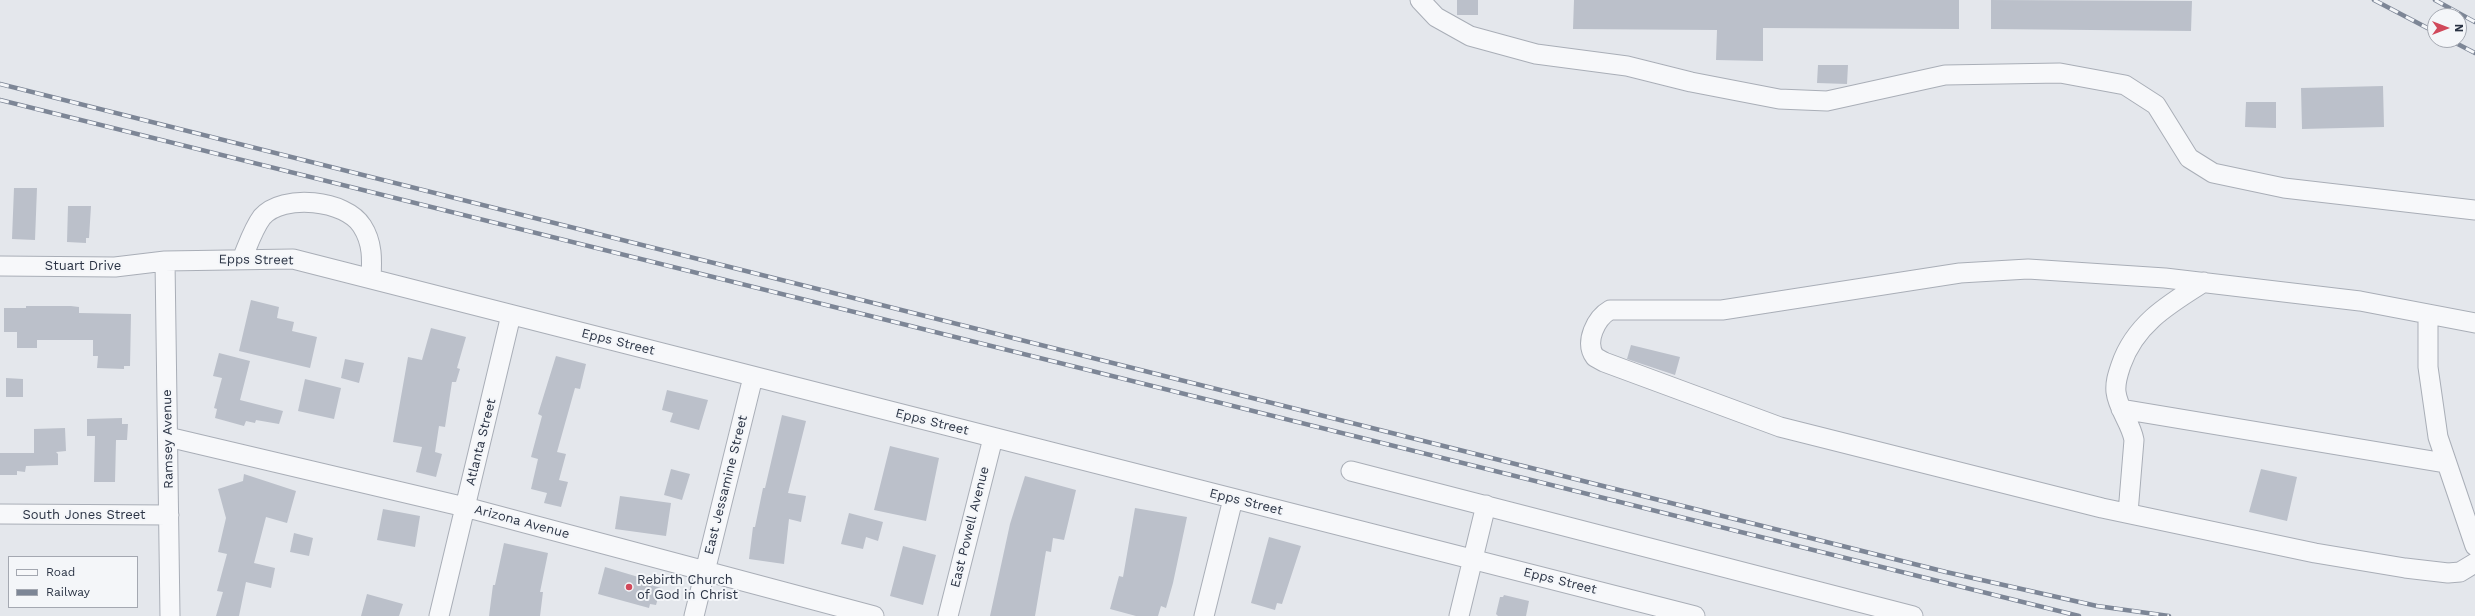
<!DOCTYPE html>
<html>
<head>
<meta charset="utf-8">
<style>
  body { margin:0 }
  #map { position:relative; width:2475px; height:616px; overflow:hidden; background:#e4e7ec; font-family:"Work Sans",sans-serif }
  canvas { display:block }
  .legend { position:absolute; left:8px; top:556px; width:130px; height:52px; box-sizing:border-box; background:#f4f6f9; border:1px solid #a4a8b1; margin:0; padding:5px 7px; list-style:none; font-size:12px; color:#2b3445 }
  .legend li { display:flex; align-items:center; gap:8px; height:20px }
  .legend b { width:20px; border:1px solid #a4a8b1 }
  .north { position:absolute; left:2427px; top:8px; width:40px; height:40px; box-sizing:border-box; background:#f4f6f9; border:1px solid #a4a8b1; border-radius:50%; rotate:90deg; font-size:11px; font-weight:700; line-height:16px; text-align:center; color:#2b3445 }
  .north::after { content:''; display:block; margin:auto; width:14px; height:18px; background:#d1495b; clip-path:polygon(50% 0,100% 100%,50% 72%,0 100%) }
</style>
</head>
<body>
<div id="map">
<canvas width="2475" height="616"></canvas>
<ul class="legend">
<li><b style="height:5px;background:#f7f8fa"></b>Road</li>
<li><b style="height:5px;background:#7d8696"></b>Railway</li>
</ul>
<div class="north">N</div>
</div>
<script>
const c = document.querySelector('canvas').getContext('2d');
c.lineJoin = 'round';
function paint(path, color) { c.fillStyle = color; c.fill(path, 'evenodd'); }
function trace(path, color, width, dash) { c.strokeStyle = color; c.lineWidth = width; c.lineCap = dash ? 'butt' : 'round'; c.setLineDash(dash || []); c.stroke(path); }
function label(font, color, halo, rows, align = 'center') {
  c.font = font + ' "Work Sans",sans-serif'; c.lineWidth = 4; c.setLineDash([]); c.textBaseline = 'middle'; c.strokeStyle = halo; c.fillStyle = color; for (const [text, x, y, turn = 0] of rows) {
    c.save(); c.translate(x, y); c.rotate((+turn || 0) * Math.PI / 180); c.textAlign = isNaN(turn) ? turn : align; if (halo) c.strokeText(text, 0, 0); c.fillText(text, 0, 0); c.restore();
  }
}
paint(new Path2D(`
  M1457 0H1478V15H1457Z
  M1574 0H1959V29L1763 28V61L1716 60 1717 30 1573 29Z
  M1991 0 2192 1 2191 31 1991 29Z
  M1818 65H1848L1847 84 1817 83Z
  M2383 86 2384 127 2302 129 2301 88Z
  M2246 102H2276V128L2245 127Z
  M14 188H37L35 240 12 239Z
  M68 206H91L89 238H86V243L67 242Z
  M251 300 279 307 277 318 294 322 292 331 317 337 310 368 239 351Z
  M26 306H71L79 307V313L131 314 130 366H124V369L97 368 98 356H93V340H37V348H17V332H4V308H26Z
  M431 328 466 337 457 368 460 369 456 382H452L445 427 439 426 435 452 442 454 436 477 416 472 422 447 393 442 408 357 422 360Z
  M1631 345 1680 357 1675 375 1627 359Z
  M219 353 250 361 240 400 283 411 279 424 256 420 255 423 246 421 244 426 215 418 217 409 214 408 222 378 213 376Z
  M556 356 586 364 580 389 575 388 557 452 566 454 559 480 568 482 561 507 544 503 547 493 531 489 538 459 531 457 542 416 538 414Z
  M345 359 364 363 359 383 341 378Z
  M6 378 23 379V397H6Z
  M305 379 341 388 334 419 298 411Z
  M667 390 708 400 699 430 670 422 673 413 662 410Z
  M782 415 806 421 788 493 806 496 801 522 789 519 784 564 749 559 753 527H755L763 488H765Z
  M122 418V424H128L127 440H116L115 482H94L95 436H87V419Z
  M65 428 66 451 56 452 58 454V465L26 466 25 472 17 471V475H0V453H34V429Z
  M890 446 939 458 926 521 874 510Z
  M671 469 690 474 682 500 664 495Z
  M2261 469 2297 477 2287 521 2249 512Z
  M244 474 296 491 287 523 266 517 254 563 275 568 271 588 246 582 239 616H216L223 592 217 591 227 554 218 552 226 518 218 489 243 481Z
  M1025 476 1076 490 1064 540 1053 538 1051 552 1046 551 1035 616H990L1010 524Z
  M620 496 671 503 666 536 615 529Z
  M1135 508 1187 517 1173 583 1166 608 1161 606 1158 616H1136L1110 609 1119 576 1123 577Z
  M383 509 420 516 415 547 377 540Z
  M849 513 883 522 878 541 866 537 863 549 841 544Z
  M294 533 313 538 309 556 290 552Z
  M1269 537 1301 546 1282 604 1277 603 1275 610 1251 603Z
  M504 543 548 553 540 592H543L540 616H489L493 585H495Z
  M903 546 936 555 923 605 890 596Z
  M605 567 655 582 654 586 661 588 656 605 650 604 649 608 598 594Z
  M367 594 403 604 399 616H361Z
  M1504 595 1529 601 1526 616H1498L1496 614 1500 597H1503Z`), '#bbc0ca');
const minor = new Path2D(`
  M1420 0 1436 17 1470 36 1536 54 1627 66 1691 82 1779 99 1827 101 1945 75 2060 73 2125 85 2156 105 2189 158 2213 173 2284 188 2475 210
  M242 259C248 245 253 229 262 217 283 193 346 200 362 226 373 243 372 260 371 279
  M165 261 170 616
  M0 266 115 267 165 261 293 259 1695 616
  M2428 314V367L2438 437 2475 546
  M2475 323 2360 301 2165 278 2028 269 1960 273 1722 310H1610C1596 318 1584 342 1595 357L1604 362 1780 427 2102 508 2315 553 2405 568 2448 573 2460 572 2475 563
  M2121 409 2445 463
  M168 437 465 507 874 616
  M1351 471 1913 616
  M2128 513 2134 440C2131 423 2118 409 2116 392 2115 382 2118 374 2121 365 2135 324 2169 304 2204 282
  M0 514 169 515
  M439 616 511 315
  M694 616 753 377
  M948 616 993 438
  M1204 616 1233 499
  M1459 616 1486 505`);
trace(minor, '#a9aeb7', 21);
trace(minor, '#f7f8fa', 19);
const rail = new Path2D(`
  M2374 0 2435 32
  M2435 0 2475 22
  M2450 40 2475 53
  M0 84 1946 572 2097 606 2169 616
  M0 100 2079 616`);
trace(rail, '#7d8696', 4.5);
trace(rail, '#f4f6f9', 3, [9]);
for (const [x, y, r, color] of [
  [629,587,4,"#d1495b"]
]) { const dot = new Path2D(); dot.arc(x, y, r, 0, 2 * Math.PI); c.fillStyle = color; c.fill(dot); trace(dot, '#f4f6f9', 1.5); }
label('13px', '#2b3445', '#f4f6f9', [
  ["Epps Street",256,260,1],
  ["Stuart Drive",83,266],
  ["Epps Street",618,342,14],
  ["Epps Street",932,422,14],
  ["Ramsey Avenue",168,439,-91],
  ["Atlanta Street",481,442,-76],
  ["East Jessamine Street",726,485,-76],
  ["Epps Street",1246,502,14],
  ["South Jones Street",84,515],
  ["Arizona Avenue",522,522,15],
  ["East Powell Avenue",970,527,-76],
  ["Epps Street",1560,581,14]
]);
label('13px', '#2b3445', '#f4f6f9', [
  ["Rebirth Church",637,580],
  ["of God in Christ",637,595]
], 'left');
</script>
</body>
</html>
